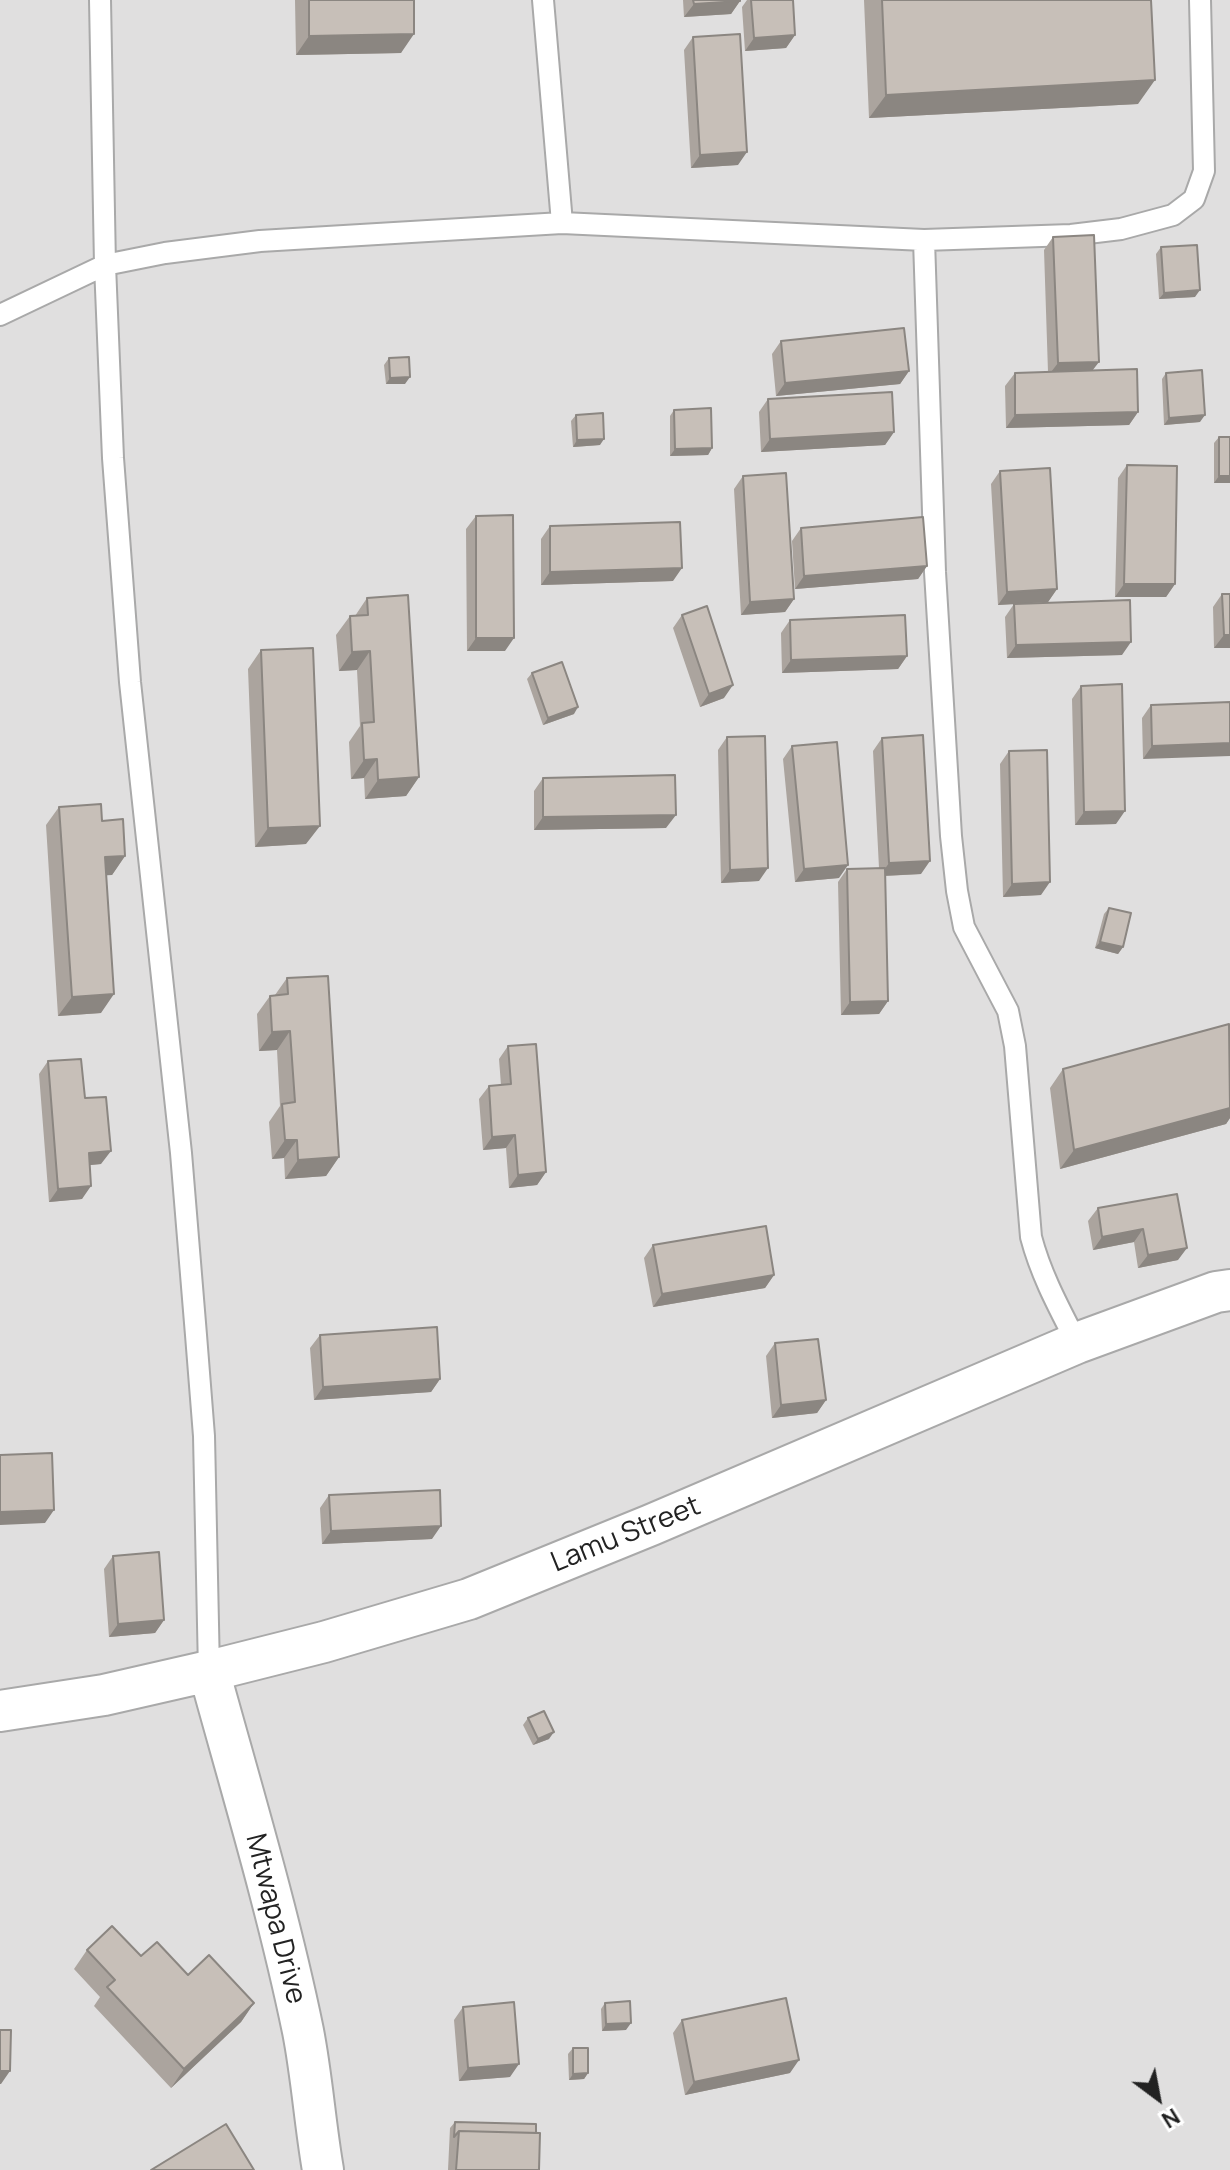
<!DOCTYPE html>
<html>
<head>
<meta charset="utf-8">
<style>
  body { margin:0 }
  #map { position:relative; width:1230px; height:2170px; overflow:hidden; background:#f2efe9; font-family:Manrope,sans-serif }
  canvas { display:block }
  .north { position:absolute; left:1118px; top:2058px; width:80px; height:80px; -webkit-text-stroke:6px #fff; paint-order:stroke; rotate:148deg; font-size:22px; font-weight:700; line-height:32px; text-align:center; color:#222 }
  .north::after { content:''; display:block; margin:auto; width:28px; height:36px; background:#222; clip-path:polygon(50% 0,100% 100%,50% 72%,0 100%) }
</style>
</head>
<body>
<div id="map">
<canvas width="1230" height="2170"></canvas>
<div class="north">N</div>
</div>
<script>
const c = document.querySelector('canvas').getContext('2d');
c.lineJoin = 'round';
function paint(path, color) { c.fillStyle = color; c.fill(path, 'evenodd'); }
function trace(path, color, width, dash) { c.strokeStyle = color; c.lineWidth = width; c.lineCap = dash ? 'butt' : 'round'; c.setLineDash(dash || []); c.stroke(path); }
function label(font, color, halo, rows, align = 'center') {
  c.font = font + ' Manrope,sans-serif'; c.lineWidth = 6; c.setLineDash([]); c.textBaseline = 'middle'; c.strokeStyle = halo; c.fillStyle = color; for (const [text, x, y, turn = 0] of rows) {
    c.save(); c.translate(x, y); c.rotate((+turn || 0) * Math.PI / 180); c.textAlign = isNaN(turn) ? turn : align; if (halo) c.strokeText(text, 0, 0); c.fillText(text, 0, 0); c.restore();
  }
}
paint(new Path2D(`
  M0 0H1230V2170H0Z`), '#e0dfdf');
const lane = new Path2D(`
  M100 0 105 265 113 458 130 682 181 1153 196 1335 204 1436 209 1671
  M543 0 562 223
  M924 240 935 572 951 836 957 891 964 927 1008 1011 1015 1046 1031 1237C1041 1275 1059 1308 1077 1343
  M0 315 105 265 165 253 260 241 562 223 924 240 1071 235 1121 229 1173 215 1194 199 1204 171 1200 0`);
const street = new Path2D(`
  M209 1671C242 1791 278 1910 303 2031 312 2077 315 2124 323 2170
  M0 1711 104 1695 209 1671 324 1642 469 1599 651 1525 1077 1343 1216 1292 1230 1290`);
trace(lane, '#a9a9a9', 24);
trace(street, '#a9a9a9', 44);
trace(lane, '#fff', 20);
trace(street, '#fff', 40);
paint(new Path2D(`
  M295 0H414L401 53 296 55Z
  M683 0H740V1L731 14 684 17Z
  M747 0H793L795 35 786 48 745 51 742 7Z
  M864 0H1151L1138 104 869 118Z
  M693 37 738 165 691 168 684 50Z
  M1053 237 1092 371 1138 412 1129 425 1006 428 1005 386 1015 373 1048 372 1044 250Z
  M1161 247 1195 297 1159 299 1156 254Z
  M781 341 909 371 900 384 776 396 772 354Z
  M389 358 405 384H386L384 365Z
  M1166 373 1200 422 1164 425 1162 379Z
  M768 399 894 432 885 445 761 452 759 412Z
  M674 410 712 448 708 455 670 456V416Z
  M576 415 600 445 573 447 571 421Z
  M1219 437H1230V483H1214V443Z
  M1127 465 1175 584 1166 597H1115L1118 478Z
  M1000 471 1057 589 1048 602 998 605 991 484Z
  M743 476 794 599 785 612 741 615 734 489Z
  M476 516 505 651H467L466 529Z
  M550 526 673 581 541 585V539Z
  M801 528 927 566 918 579 795 589 792 541Z
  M1222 594 1230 648H1214L1213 607Z
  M367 598 419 777 406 796 365 799 364 778 351 779 349 742 360 726 357 670 339 671 336 635 350 616H355Z
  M1014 604 1122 655 1007 658 1005 617Z
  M682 615 724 698 700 707 673 628Z
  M790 620 907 656 898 669 782 673 781 633Z
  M261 650 306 844 255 847 248 669Z
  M532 673 574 714 543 725 527 679Z
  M1081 686 1116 824 1075 825 1072 699Z
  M1230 702 1143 759 1142 718 1151 705Z
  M727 737 759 881 721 883 718 750Z
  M882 738 921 874 885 876 888 1001 879 1014 841 1015 838 882 847 869 879 868 873 751Z
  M792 746 839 878 795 882 783 759Z
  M1009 751 1041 895 1003 897 1000 764Z
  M543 778 666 828 534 830V791Z
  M59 807 102 821 125 856 112 875H106L101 1013 58 1016 46 825Z
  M1109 908 1123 947 1118 954 1095 948 1104 914Z
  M287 978 339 1157 326 1176 285 1179 284 1158 272 1159 269 1122 280 1106 277 1050 259 1051 257 1014 270 996 275 995Z
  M1230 1031V1118L1226 1124 1060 1169 1050 1088 1063 1069Z
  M508 1046 546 1172 537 1185 509 1188 506 1148 483 1150 479 1099 489 1086 501 1085 499 1059Z
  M48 1061 85 1098 101 1164 90 1165 82 1199 49 1202 39 1074Z
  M1177 1194 1178 1260 1138 1268 1134 1242 1093 1250 1088 1221 1098 1208Z
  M653 1245 774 1275 765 1288 653 1307 644 1258Z
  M320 1335 440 1379 431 1392 314 1400 310 1348Z
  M775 1343 826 1400 817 1413 772 1418 766 1356Z
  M329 1495 432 1539 322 1544 320 1508Z
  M113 1556 164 1620 155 1633 109 1637 104 1569Z
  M528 1718 549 1739 533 1745 523 1725Z
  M87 1950 141 1956 254 2003 241 2022 171 2088 94 2006 100 1997 74 1969Z
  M605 2003 626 2030 602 2031 601 2009Z
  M463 2007 510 2077 459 2081 454 2020Z
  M682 2020 790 2073 685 2095 673 2033Z
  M573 2048 588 2073 584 2079 569 2080 568 2054Z
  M455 2122 536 2133 539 2170H448L450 2128Z`), '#aba49e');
paint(new Path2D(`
  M740 1 731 14 684 17 694 4Z
  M414 34 401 53 296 55 309 36Z
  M795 35 786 48 745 51 754 38Z
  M1155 80 1138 104 869 118 886 95Z
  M747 152 738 165 691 168 700 155Z
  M1200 290 1195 297 1159 299 1164 293Z
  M1099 362 1089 375 1048 376 1058 363Z
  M909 371 900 384 776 396 785 383Z
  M410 377 405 384H386L390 378Z
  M1138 412 1129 425 1006 428 1015 415Z
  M1205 415 1200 422 1164 425 1169 418Z
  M894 432 885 445 761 452 770 439Z
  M604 439 600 445 573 447 577 440Z
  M712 448 708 455 670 456 675 449Z
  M1219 476H1230V483H1214Z
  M927 566 918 579 795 589 804 576Z
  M682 568 673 581 541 585 550 572Z
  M1124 584H1175L1166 597H1115Z
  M1057 589 1048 602 998 605 1007 592Z
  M794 599 785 612 741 615 750 602Z
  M1224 635H1230V648H1214Z
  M476 638H514L505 651H467Z
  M1131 642 1122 655 1007 658 1016 645Z
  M370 651 357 670 339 671 352 652Z
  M907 656 898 669 782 673 791 660Z
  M733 685 724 698 700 707 709 694Z
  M578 707 574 714 543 725 548 718Z
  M1230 743V756L1143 759 1152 746Z
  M377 759 364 778 351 779 364 760Z
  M419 777 406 796 365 799 378 780Z
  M1125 811 1116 824 1075 825 1084 812Z
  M676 815 666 828 534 830 543 817Z
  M320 826 306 844 255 847 268 828Z
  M125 856 112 875 92 876 105 857Z
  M930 861 921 874 880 876 889 863Z
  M848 865 839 878 795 882 804 869Z
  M768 868 759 881 721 883 730 870Z
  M1050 882 1041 895 1003 897 1012 884Z
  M1100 942 1123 947 1118 954 1095 948Z
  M114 994 101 1013 58 1016 72 997Z
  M888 1001 879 1014 841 1015 850 1002Z
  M290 1031 277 1050 259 1051 272 1032Z
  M1230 1108V1118L1226 1124 1060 1169 1074 1150Z
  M515 1135 506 1148 483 1150 492 1137Z
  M285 1140H297L284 1158 272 1159Z
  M111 1151 101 1164 80 1166 89 1153Z
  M339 1157 326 1176 285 1179 298 1160Z
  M546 1172 537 1185 509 1188 518 1175Z
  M91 1186 82 1199 49 1202 58 1189Z
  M1143 1229 1134 1242 1093 1250 1102 1237Z
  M1187 1248 1178 1260 1138 1268 1148 1255Z
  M774 1275 765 1288 653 1307 662 1294Z
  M440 1379 431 1392 314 1400 323 1387Z
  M826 1400 817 1413 772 1418 781 1405Z
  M54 1510 45 1523 0 1525V1512Z
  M441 1526 432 1539 322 1544 331 1531Z
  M164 1620 155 1633 109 1637 118 1624Z
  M554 1732 549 1739 533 1745 538 1739Z
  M254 2003 241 2022 171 2088 184 2069Z
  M631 2023 626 2030 602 2031 606 2024Z
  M799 2060 790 2073 685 2095 694 2082Z
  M519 2064 510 2077 459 2081 468 2068Z
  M0 2071H10L1 2084H0Z
  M588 2073 584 2079 569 2080 573 2074Z`), '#8b8681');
const building = new Path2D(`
  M309 0H414V34L309 36Z
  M693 0H740V1L694 4Z
  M751 0H793L795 35 754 38Z
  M882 0H1151L1155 80 886 95Z
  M740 34 747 152 700 155 693 37Z
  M1094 235 1099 362 1058 363 1053 237Z
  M1197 245 1200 290 1164 293 1161 247Z
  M904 328 909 371 785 383 781 341Z
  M409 357 410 377 390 378 389 358Z
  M1137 369 1138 412 1015 415V373Z
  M1202 370 1205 415 1169 418 1166 373Z
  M892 392 894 432 770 439 768 399Z
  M711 408 712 448 675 449 674 410Z
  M603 413 604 439 577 440 576 415Z
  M1219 437H1230V476H1219Z
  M1127 465 1177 466 1175 584H1124Z
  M1050 468 1057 589 1007 592 1000 471Z
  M786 473 794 599 750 602 743 476Z
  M513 515 514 638H476V516Z
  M923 517 927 566 804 576 801 528Z
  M680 522 682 568 550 572V526Z
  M1222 594H1230V635H1224Z
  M408 595 419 777 378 780 377 759 364 760 362 723 374 722 370 651 352 652 350 616 368 615 367 598Z
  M1130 600 1131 642 1016 645 1014 604Z
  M707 606 733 685 709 694 682 615Z
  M905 615 907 656 791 660 790 620Z
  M313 648 320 826 268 828 261 650Z
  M562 662 578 707 548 718 532 673Z
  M1122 684 1125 811 1084 812 1081 686Z
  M1230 702V743L1152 746 1151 705Z
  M923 735 930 861 889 863 882 738Z
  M765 736 768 868 730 870 727 737Z
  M837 742 848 865 804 869 792 746Z
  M1047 750 1050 882 1012 884 1009 751Z
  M675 775 676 815 543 817V778Z
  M101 804 102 821 123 819 125 856 105 857 114 994 72 997 59 807Z
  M885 868 888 1001 850 1002 847 869Z
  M1109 908 1131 913 1123 947 1100 942Z
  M328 976 339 1157 298 1160 297 1140H285L282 1104 295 1102 290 1031 272 1032 270 996 288 994 287 978Z
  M1229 1024 1230 1108 1074 1150 1063 1069Z
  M536 1044 546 1172 518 1175 515 1135 492 1137 489 1086 511 1084 508 1046Z
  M81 1059 85 1098 106 1097 111 1151 89 1153 91 1186 58 1189 48 1061Z
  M1177 1194 1187 1248 1148 1255 1143 1229 1102 1237 1098 1208Z
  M766 1226 774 1275 662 1294 653 1245Z
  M437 1327 440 1379 323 1387 320 1335Z
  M818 1339 826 1400 781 1405 775 1343Z
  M52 1453 54 1510 0 1512V1455Z
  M440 1490 441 1526 331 1531 329 1495Z
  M159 1552 164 1620 118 1624 113 1556Z
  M544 1711 554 1732 538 1739 528 1718Z
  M112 1926 141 1956 157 1942 188 1975 209 1955 254 2003 184 2069 107 1987 115 1980 87 1950Z
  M786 1998 799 2060 694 2082 682 2020Z
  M630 2001 631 2023 606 2024 605 2003Z
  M514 2002 519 2064 468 2068 463 2007Z
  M0 2030H11L10 2071H0Z
  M573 2048H588V2073L573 2074Z
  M455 2122 536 2124V2133L459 2131 454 2137Z
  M226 2124 254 2170H151Z
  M459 2131 540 2133 539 2170H456Z`);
paint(building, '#c7bfb8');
trace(building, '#8b8681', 2);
label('28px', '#222', '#fff', [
  ["Lamu Street",626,1535,-22],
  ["Mtwapa Drive",275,1919,76]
]);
</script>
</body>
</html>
